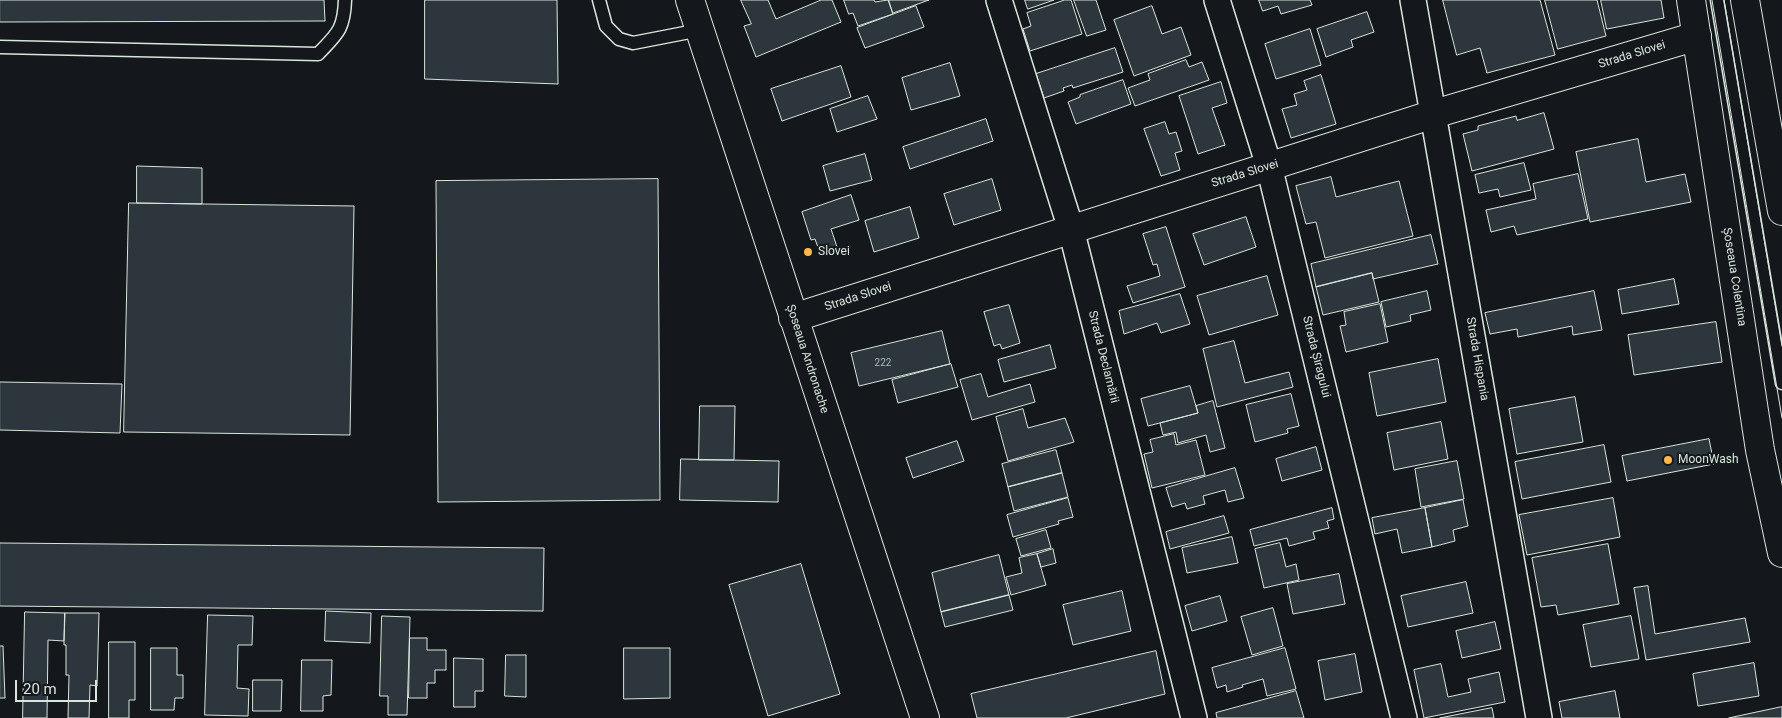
<!DOCTYPE html>
<html>
<head>
<meta charset="utf-8">
<style>
  body { margin:0 }
  #map { position:relative; width:1782px; height:718px; overflow:hidden; background:#14181c; font-family:Roboto,sans-serif }
  canvas { display:block }
  .scale { position:absolute; left:15px; top:680px; width:82px; height:22px; box-sizing:border-box; border:2px solid #d8e6dc; border-top:0; padding-left:6px; font-size:15px; line-height:18px; white-space:nowrap; color:#d8e6dc; -webkit-text-stroke:4px #14181c; paint-order:stroke }
</style>
</head>
<body>
<div id="map">
<canvas width="1782" height="718"></canvas>
<div class="scale">20 m</div>
</div>
<script>
const c = document.querySelector('canvas').getContext('2d');
c.lineJoin = 'round';
function paint(path, color) { c.fillStyle = color; c.fill(path, 'evenodd'); }
function trace(path, color, width, dash) { c.strokeStyle = color; c.lineWidth = width; c.lineCap = dash ? 'butt' : 'round'; c.setLineDash(dash || []); c.stroke(path); }
function label(font, color, halo, rows, align = 'center') {
  c.font = font + ' Roboto,sans-serif'; c.lineWidth = 4; c.setLineDash([]); c.textBaseline = 'middle'; c.strokeStyle = halo; c.fillStyle = color; for (const [text, x, y, turn = 0] of rows) {
    c.save(); c.translate(x, y); c.rotate((+turn || 0) * Math.PI / 180); c.textAlign = isNaN(turn) ? turn : align; if (halo) c.strokeText(text, 0, 0); c.fillText(text, 0, 0); c.restore();
  }
}
const building = new Path2D(`
  M0 0H324L325 21 0 22Z
  M425 0H557L558 84 425 79Z
  M741 0H768L776 19 821 0H832L841 22 756 57 744 26 751 24Z
  M844 0H874L875 2 888 0 893 14 858 26 853 13 849 14Z
  M889 0H929L893 13Z
  M1025 0H1054L1028 9Z
  M1065 0H1071L1082 34 1030 51 1023 29 1031 26 1027 13Z
  M1074 0H1096L1106 30 1087 36Z
  M1259 0H1310L1312 5 1281 14 1278 6 1263 11Z
  M1443 0H1540L1555 55 1487 73 1480 48 1457 55Z
  M1545 0H1597L1606 36 1558 49Z
  M1601 0H1661L1664 18 1607 29Z
  M916 6 924 27 865 48 857 28Z
  M1152 6 1162 34 1181 27 1191 55 1134 76 1114 20Z
  M1367 12 1374 32 1351 40 1353 47 1326 57 1317 29Z
  M1310 29 1321 65 1276 79 1265 44Z
  M1115 48 1123 72 1073 88 1072 85 1063 88 1064 91 1044 98 1036 74Z
  M1186 60 1189 67 1202 62 1209 80 1135 106 1128 88 1150 80 1148 74Z
  M950 63 960 96 911 110 902 78Z
  M841 66 851 97 782 121 771 89Z
  M1321 75 1336 124 1291 138 1282 109 1297 105 1294 94 1307 90 1304 81Z
  M1123 80 1131 104 1076 124 1068 102 1080 97V95Z
  M1221 82 1227 103 1212 108 1225 145 1198 154 1179 96Z
  M868 96 877 119 837 132 830 109Z
  M1544 113 1554 149 1472 171 1463 134 1478 130V126L1516 116 1517 120Z
  M986 119 993 141 910 169 903 147Z
  M1165 122 1169 134 1176 132 1182 151 1175 153 1180 170 1161 176 1144 129Z
  M1638 139 1646 182 1685 174 1691 202 1590 222 1576 152Z
  M865 154 872 180 830 191 823 166Z
  M1524 163 1531 190 1500 197 1498 189 1479 193 1475 175Z
  M137 166 202 168V204L137 203Z
  M1578 174 1588 219 1517 235 1514 226 1491 232 1486 210 1536 199 1533 184Z
  M1331 177 1336 197 1399 181 1413 236 1325 258 1316 222 1306 224 1296 186Z
  M658 179 660 500 438 502 436 181Z
  M992 179 1001 210 954 225 944 194Z
  M851 195 859 220 831 229 837 247 820 253 815 239 811 240 802 212Z
  M129 203 354 206 350 435 124 432Z
  M910 207 919 238 874 252 865 221Z
  M1246 217 1256 247 1204 265 1193 234Z
  M1166 227 1185 287 1133 303 1127 286 1160 276 1157 264 1153 265 1143 234Z
  M1431 235 1438 264 1373 279 1372 273 1316 287 1311 264Z
  M1372 273 1379 302 1323 315 1316 287Z
  M1267 276 1278 315 1209 335 1197 296Z
  M1674 279 1679 304 1622 314 1618 290Z
  M1427 291 1431 310 1410 315 1411 321 1386 327 1381 302Z
  M1594 291 1602 330 1573 335 1572 326 1518 337 1517 329 1490 334 1485 313Z
  M1180 294 1190 324 1161 333 1157 323 1124 334 1119 311Z
  M1380 304 1388 342 1346 352 1340 326 1346 325 1344 312Z
  M1009 305 1020 343 1002 349 1000 344 994 346 984 312Z
  M1716 322 1722 362 1634 375 1628 335Z
  M942 331 950 364 859 386 851 353Z
  M1234 341 1245 383 1289 372 1293 387 1217 407 1203 349Z
  M1050 345 1056 368 1004 382 998 360Z
  M1438 359 1446 402 1377 416 1369 373Z
  M951 364 958 387 898 403 892 380Z
  M981 374 988 397 1030 384 1035 402 972 420 960 380Z
  M0 382 122 384 120 433 0 430Z
  M1190 386 1198 413 1148 426 1141 399Z
  M1291 394 1299 426 1287 429 1288 433 1255 442 1246 405Z
  M1575 397 1583 442 1517 454 1509 409Z
  M1213 401 1225 448 1210 452 1206 435 1178 443 1176 432 1163 435 1160 423 1198 413 1196 406Z
  M700 406H735L734 460H699Z
  M1023 409 1028 428 1065 418 1074 442 1008 461 996 417Z
  M1441 422 1448 459 1394 470 1387 433Z
  M1174 434 1176 445 1196 440 1205 475 1152 488 1144 454 1153 452 1150 440Z
  M1709 439 1714 464 1627 481 1622 456Z
  M957 441 964 461 913 478 906 458Z
  M1604 445 1611 482 1522 499 1515 462Z
  M1316 447 1322 470 1282 481 1276 459Z
  M1056 450 1062 473 1008 487 1002 464Z
  M681 459 779 461 778 502 680 500Z
  M1457 461 1464 499 1421 507 1415 469Z
  M1235 468 1244 498 1228 502 1225 490 1203 496 1205 504 1187 509 1185 503 1172 507 1166 488Z
  M1062 473 1068 497 1014 511 1008 487Z
  M1068 498 1073 517 1058 521 1059 524 1013 537 1007 515Z
  M1613 498 1620 537 1527 555 1519 515Z
  M1463 500 1468 526 1453 530 1455 541 1432 547 1425 508Z
  M1332 508 1334 519 1327 521 1329 528 1313 532 1315 539 1289 546 1287 538 1254 546 1250 530Z
  M1425 508 1432 547 1402 553 1397 529 1375 534 1372 518Z
  M1224 516 1229 533 1170 549 1166 532Z
  M1046 530 1051 548 1021 556 1016 539Z
  M1232 537 1238 563 1187 573 1182 548Z
  M0 543 544 548 543 611 0 606Z
  M1280 543 1286 567 1296 564 1299 580 1264 588 1255 549Z
  M1608 544 1619 604 1558 615 1556 605 1541 607 1532 558Z
  M1053 549 1056 563 1041 567 1037 554Z
  M1037 554 1046 585 1011 595 1006 577 1022 573 1019 558Z
  M999 555 1009 595 941 612 932 573Z
  M801 564 840 694 768 716 729 585Z
  M1339 574 1345 604 1293 614 1287 584Z
  M1466 582 1473 613 1408 627 1401 596Z
  M1648 586 1655 634 1745 618 1750 642 1646 660 1634 588Z
  M1122 591 1131 631 1073 645 1063 605Z
  M1009 595 1013 610 945 627 941 612Z
  M1220 596 1227 621 1192 631 1185 606Z
  M1273 608 1283 646 1252 655 1241 617Z
  M326 611 371 613 370 643 325 641Z
  M25 612 65 613 64 641 48 640 47 718H23Z
  M65 613H99L97 686 90 685 89 718H68L69 675H66V645H64V641Z
  M208 615 253 616 252 645H238L237 688 249 689 248 716 205 715Z
  M382 616 410 617 407 715H388V696H380Z
  M1631 616 1639 659 1591 667 1583 625Z
  M1495 622 1501 649 1462 658 1456 631Z
  M410 638H427V650H446V670H435V683H427V698H409Z
  M109 642H135V700H129V718H109Z
  M0 646H3L5 698H0Z
  M151 648H177V675H183V698H175L174 710H151Z
  M624 648H670V698L624 699Z
  M1285 648 1296 689 1267 696 1263 679 1242 685 1243 687 1227 692 1226 685 1217 688 1212 668Z
  M1156 651 1165 694 1066 718H977L971 694Z
  M1355 654 1362 692 1325 700 1318 661Z
  M506 655H526V697L505 696Z
  M454 658 483 659V691H475V707H454Z
  M302 660H332L331 695 323 696V711H301Z
  M1754 663 1759 696 1698 706 1693 674Z
  M1441 664 1448 697 1471 692 1468 679 1499 672 1505 702 1424 718 1414 670Z
  M253 680H282L281 711H253Z
  M1296 691 1304 718H1217L1216 713Z
  M1615 691 1620 718H1562L1559 702Z
  M1782 707V718H1729Z
  M1492 708 1494 718H1440Z`);
paint(building, '#2c363c');
trace(building, '#d8e6dc', 1);
const lane = new Path2D(`
  M599 0 606 26 619 39 633 43 700 30
  M1717 0 1782 383
  M0 47 318 54C337 34 344 30 345 0`);
const street = new Path2D(`
  M999 0 1071 229 1194 718
  M1217 0 1269 166 1404 718
  M1413 0 1539 718`);
const secondary = new Path2D(`
  M690 0 925 718
  M793 318 1434 114 1697 36`);
const primary = new Path2D(`
  M1691 0 1760 450 1782 553
  M1745 0 1782 211`);
trace(lane, '#d8e6dc', 15);
trace(street, '#d8e6dc', 28);
trace(secondary, '#d8e6dc', 30);
trace(primary, '#d8e6dc', 30);
trace(lane, '#14181c', 12);
trace(street, '#14181c', 25);
trace(secondary, '#14181c', 28);
trace(primary, '#14181c', 28);
trace(new Path2D(`
  M1712 0 1782 418
  M1724 0 1782 346`), '#d8e6dc', 1);
for (const [x, y, r, color] of [
  [808,252,5,"#ffb74d"],
  [1668,460,5,"#ffb74d"]
]) { const dot = new Path2D(); dot.arc(x, y, r, 0, 2 * Math.PI); c.fillStyle = color; c.fill(dot); trace(dot, '#14181c', 2); }
label('10px', '#adbab4', null, [
  ["222",883,363]
]);
label('12px', '#d8e6dc', '#14181c', [
  ["Strada Slovei",1632,55,-17],
  ["Strada Slovei",1245,174,-17],
  ["Șoseaua Colentina",1734,277,81],
  ["Strada Slovei",858,297,-18],
  ["Strada Declamării",1103,357,76],
  ["Strada Șiragului",1316,357,76],
  ["Șoseaua Andronache",807,359,72],
  ["Strada Hispania",1477,359,80]
]);
label('12px', '#d8e6dc', '#14181c', [
  ["Slovei",818,252],
  ["MoonWash",1678,460]
], 'left');
</script>
</body>
</html>
